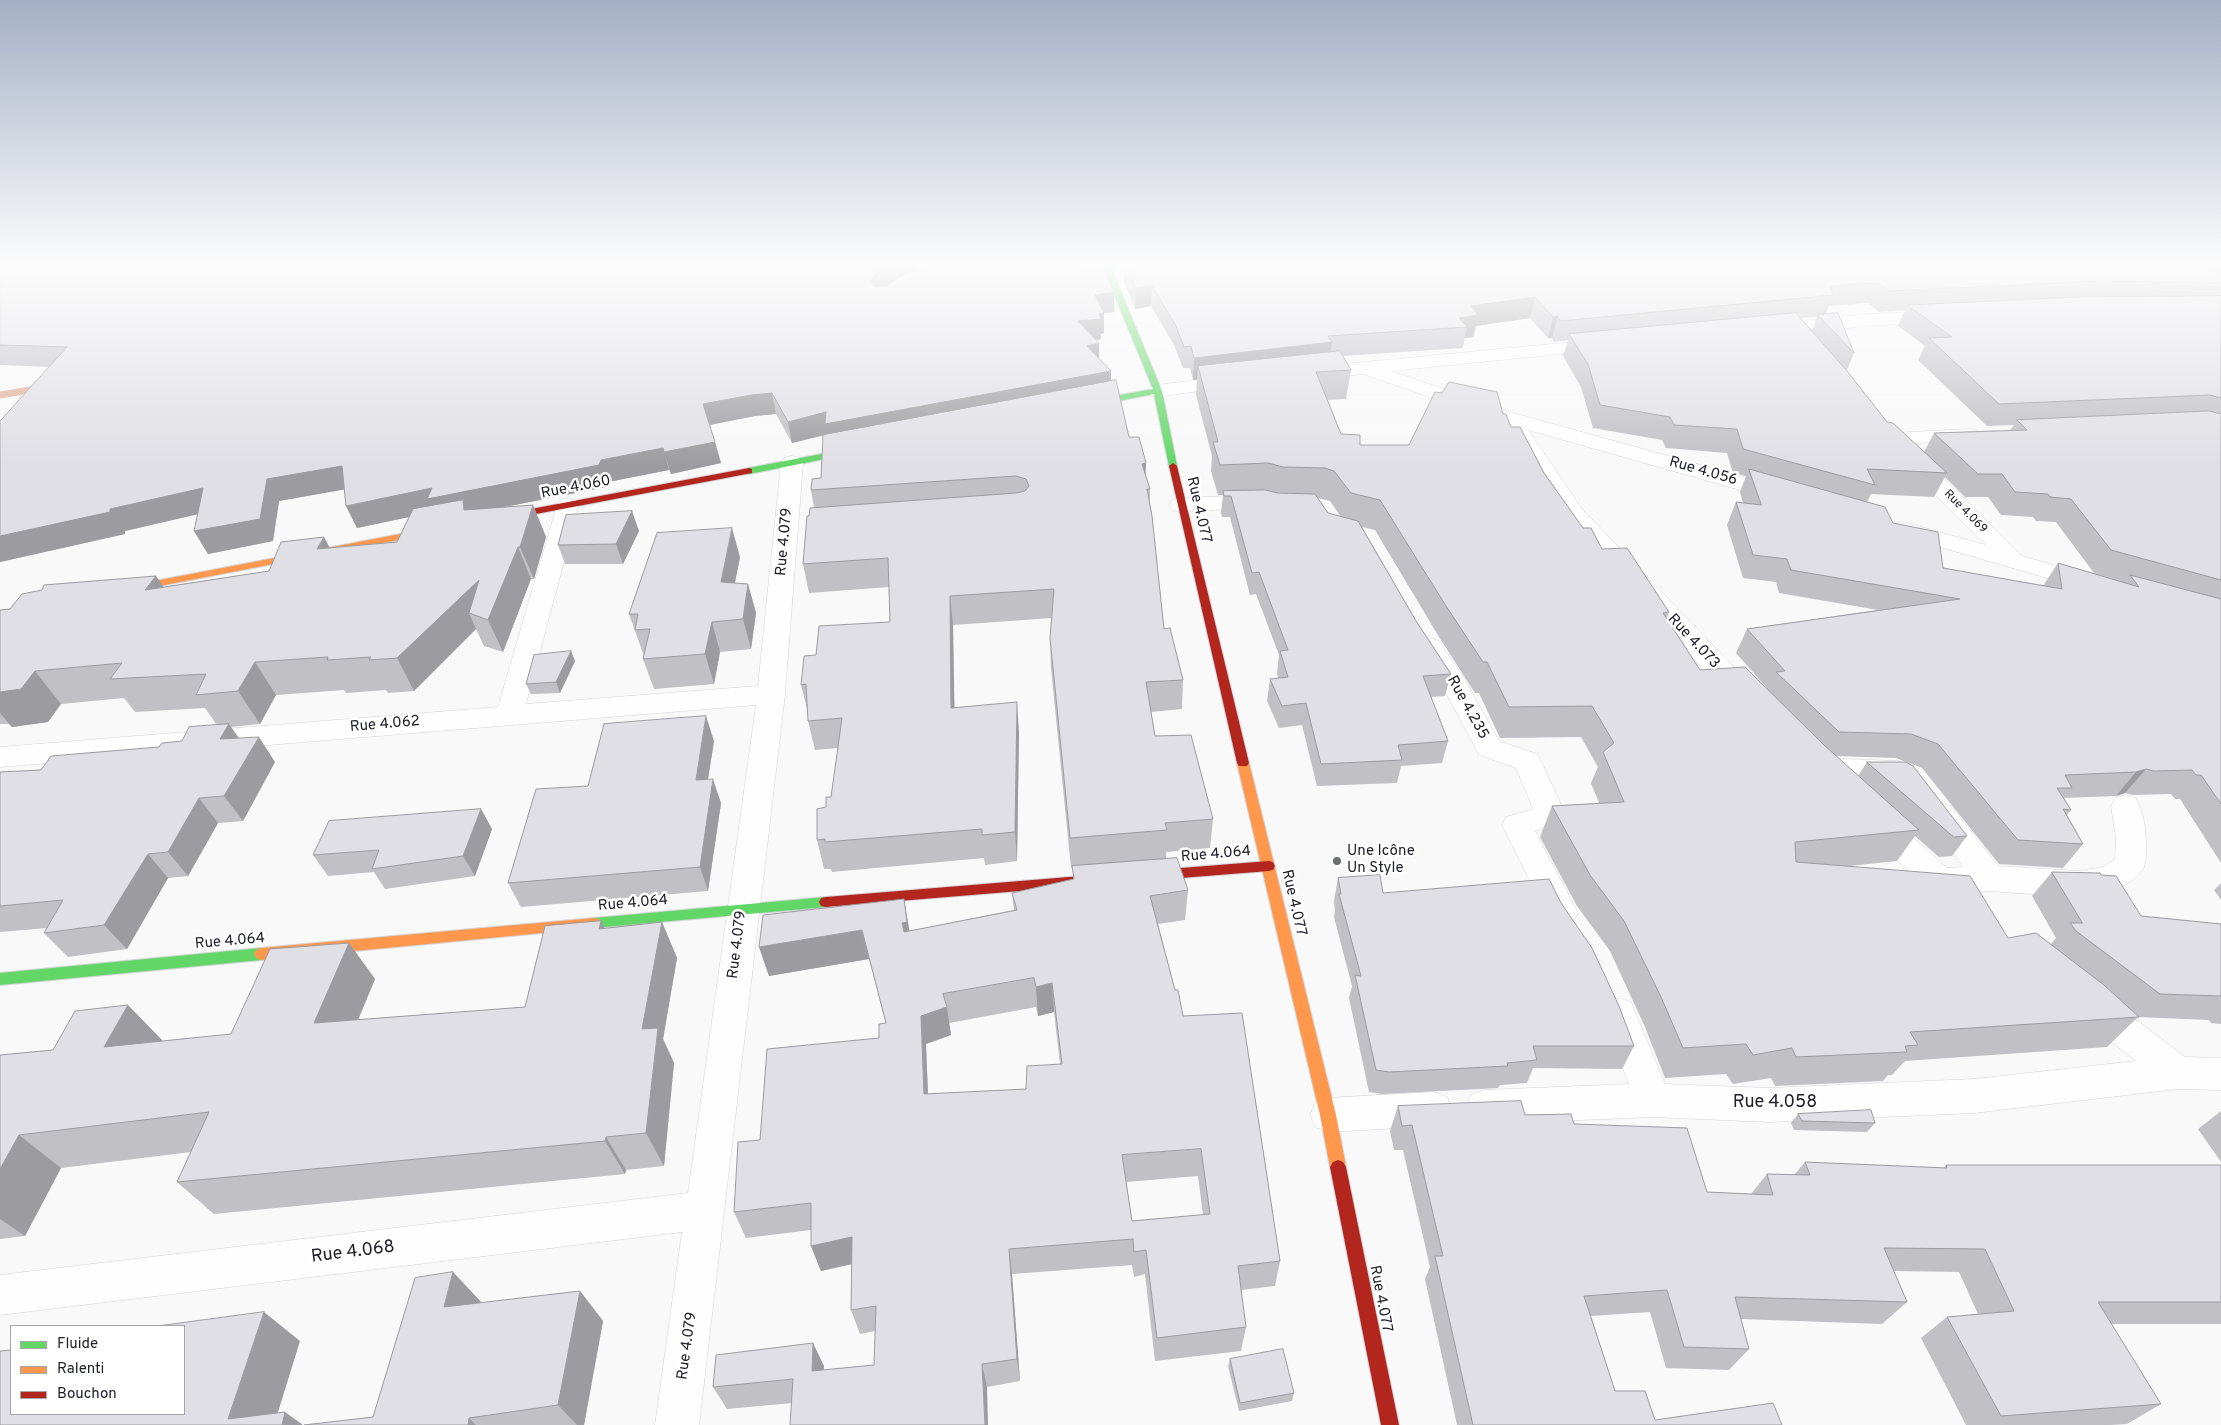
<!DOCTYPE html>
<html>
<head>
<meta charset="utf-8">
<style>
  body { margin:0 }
  #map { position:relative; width:2221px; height:1425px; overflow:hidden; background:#f9f9f9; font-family:Overpass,sans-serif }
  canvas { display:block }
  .legend { position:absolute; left:10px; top:1325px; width:175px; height:90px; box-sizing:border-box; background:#fff; border:1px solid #a6a6aa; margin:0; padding:6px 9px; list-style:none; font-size:15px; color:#20202b }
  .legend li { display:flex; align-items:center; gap:10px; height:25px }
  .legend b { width:25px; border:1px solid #a6a6aa }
</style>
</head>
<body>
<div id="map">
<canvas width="2221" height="1425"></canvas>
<ul class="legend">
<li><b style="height:6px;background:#63d668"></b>Fluide</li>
<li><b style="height:6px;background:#ff974d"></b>Ralenti</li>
<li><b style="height:6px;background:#b3261e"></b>Bouchon</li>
</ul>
</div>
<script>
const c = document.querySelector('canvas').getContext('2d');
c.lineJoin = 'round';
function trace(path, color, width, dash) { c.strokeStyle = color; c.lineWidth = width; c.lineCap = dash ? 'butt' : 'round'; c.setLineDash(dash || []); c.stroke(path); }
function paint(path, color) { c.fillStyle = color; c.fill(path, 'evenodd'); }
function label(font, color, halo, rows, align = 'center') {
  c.font = font + ' Overpass,sans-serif'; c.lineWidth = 5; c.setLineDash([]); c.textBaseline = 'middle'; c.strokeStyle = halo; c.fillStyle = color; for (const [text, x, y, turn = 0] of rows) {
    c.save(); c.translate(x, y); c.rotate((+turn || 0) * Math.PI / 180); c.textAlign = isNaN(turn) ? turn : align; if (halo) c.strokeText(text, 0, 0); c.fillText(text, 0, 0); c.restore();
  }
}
trace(new Path2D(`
  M0 395 41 388`), '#e0ab92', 7);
const street = new Path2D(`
  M1937 311 1944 313 1946 317 1944 321 1868 326 1771 336 1764 334 1762 330 1764 326 1771 324 1868 314Z
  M1604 339 1611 341 1614 345 1611 349 1391 371 1517 414 1787 489 1790 494 1787 499 1779 501 1528 430 1583 510 1754 688 1758 695 1754 702 1744 704 1734 702 1567 520 1502 422 1363 374 1313 379 1306 377 1303 373 1306 369 1313 367Z
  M1233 375 1240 377 1243 381 1240 385 1158 397 1151 395 1148 391 1151 387 1158 385Z
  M1971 429 1978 431 1982 435 1978 439 1891 445 1883 444 1880 439 1883 434 1891 433Z
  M1913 453 1921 455 2022 556 2096 577 2099 582 2096 587 2087 590 2078 587 1895 534 1891 529 1895 524 1903 522 1986 545 1905 465 1902 460 1905 455Z
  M792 456 800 458 803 463 785 694 699 1425H655L682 1232 0 1315V1275L688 1193 756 705 0 767V747L498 707 557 505 560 500 568 498 576 500 579 505 526 704 758 686 781 463 784 458Z
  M1259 495 1267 497 1270 502 1267 507 1180 512 1172 510 1169 505 1172 500 1180 498Z
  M1430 638 1439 641 1464 678 1499 741 1537 754 1541 761 1566 815 1562 823 1535 831 1578 913 1573 922 1562 926 1551 922 1546 913 1502 825 1506 817 1533 809 1516 768 1479 755 1439 680 1417 647 1421 641Z
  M1817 758 1898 761 1908 765 1912 772 1908 779 1898 783 1817 778 1807 775 1803 768 1807 761Z
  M2126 795 2136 798C2144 812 2146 831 2146 846 2146 855 2147 865 2141 872 2109 911 2016 889 1971 891L1974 897 1969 906 1958 910 1947 906 1866 831 1862 823 1866 815 1877 812 1888 815 1947 868 1963 867 1925 814 1929 806 1940 803 1951 806 1998 866 2079 871 2103 867 2115 859 2116 838 2111 806 2116 798Z
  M2094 993 2106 997 2185 1057 2221 1058V1090L2178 1089 1974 1113 1769 1122 1653 1117 1484 1124 1471 1119 1466 1107 1471 1095 1484 1090 1629 1084 1602 1013 1607 1002 1619 998 1631 1002 1665 1084 1769 1088 1974 1079 2136 1061 2082 1019 2077 1008 2082 997Z
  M1434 1092 1447 1097 1452 1109 1447 1121 1434 1126 1328 1132 1315 1127 1310 1115 1315 1103 1328 1098Z`);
const fast = new Path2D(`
  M1102 265H1110L1162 391 1177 466 1176 468H1170L1169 466 1154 394 1083 408 1079 405 1083 402 1153 389Z
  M857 447 861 450 860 452 749 474 745 471 749 468Z
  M826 897 831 898 833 902 831 906 826 907 594 928 589 927 587 923 589 919 594 918Z
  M261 948 266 950 268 954 266 958 261 960 0 985V973Z`);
const slow = new Path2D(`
  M437 527 440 528V532L123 593 118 590 123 587Z
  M1243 759 1247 760 1249 763 1336 1115 1346 1167 1343 1172 1338 1174 1333 1172 1330 1167 1320 1115 1237 763 1239 760Z
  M594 918 599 919 601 923 599 927 594 928 261 960 256 958 254 954 256 950 261 948Z`);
const jam = new Path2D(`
  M1173 463 1177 466 1249 763 1247 766H1239L1237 763 1169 466Z
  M749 468 752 469V473L499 521 494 518 499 515Z
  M1269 861 1273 862 1275 866 1273 870 1269 871 1143 881 1138 880 1137 876 1138 872 1143 871Z
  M1093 875 1098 876 1099 880 1098 884 1093 885 826 907 821 906 819 902 821 898 826 897Z
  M1338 1160 1343 1162 1346 1167 1399 1425H1381L1330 1167 1333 1162Z`);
trace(street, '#d4d4da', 1);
trace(fast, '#d4d4da', 2);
trace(slow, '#d4d4da', 2);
trace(jam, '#d4d4da', 2);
paint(street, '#fefefe');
paint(fast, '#63d668');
paint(slow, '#ff974d');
paint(jam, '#b3261e');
paint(new Path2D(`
  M0 265H920V269H1086L1114 292V312L1104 313V333L1101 334V339L1095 340 1099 343V358L1111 381 1129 437 1146 463 1145 474 1150 489V504L1164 629 1183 680 1182 709 1151 712 1155 736 1213 819 1210 848 1166 852V859L1188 890 1185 920 1158 924 1175 990 1183 1016 1280 1261 1275 1286 1241 1290 1246 1327 1241 1351 1155 1361 1145 1274 1134 1277 1132 1265 1012 1274 1020 1381 987 1387 792 1403 727 1409 713 1387 824 1366 823 1370 874 1365 875 1331 860 1334 851 1310 852 1264 821 1271 811 1246V1230L746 1238 734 1212 760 1140 879 1038 886 1023 869 959 769 976 759 947 910 931 1014 910 1012 893 1073 879V867L1071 868 1051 668 1050 638 1052 618 953 625 954 707 1019 732 1017 861 985 865 984 858 832 872 831 869H824L817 840 826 807 831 797 838 748 815 750 808 721V713L801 685 816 655 890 622 889 587 809 593 803 564 809 516 814 508 811 490 821 478 827 435 792 443 776 414 755 416 710 425 721 463 671 474 669 470 608 482 606 487 505 507 533 505 546 537 534 579H531L503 652 484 646 476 629 414 691 388 693 386 690 346 693 344 690 276 695 260 724 231 727 239 738 275 762 243 821 218 823 188 876 168 878 127 949 68 957 44 933 47 928 0 932V772L41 770 159 747 182 741 217 725 205 708 135 712 124 698 61 704 48 722 12 727 9 724H0V610L10 609 156 576 163 587 269 571 330 548 397 542 409 517 357 528 346 506 344 489 279 501 273 541 208 554 194 531 198 514 125 531V534L0 562V421L50 367 0 365ZM1036 1007 1038 1016 1054 1012 1060 1064 1026 1089 928 1094 926 1044 951 1035 949 1023ZM1198 1176 1203 1215 1132 1221 1126 1182Z
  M1124 265H2221V863L2180 799H2175L2171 794 2133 795 2125 793 2116 796 2064 798 2071 810 2067 815 2083 844 2063 868 1999 864 1922 768 1896 758 1836 756 1858 776 1867 762 1967 836 1952 856 1939 857 1915 836 1897 861 1849 866 2008 938 2051 944 2056 938 2032 896 2052 872 2101 875 2141 916 2221 924V1024L2211 1023 2209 1020 2138 1017 2107 1047 1905 1061 1892 1075H1888L1883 1081 1775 1086 1771 1078 1733 1084 1726 1074 1665 1078 1645 1027 1610 951 1577 906 1540 837 1552 806 1599 803 1591 783 1598 767 1581 737 1500 738 1479 693H1475L1439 637 1375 530 1362 527 1416 621 1451 674 1445 696 1431 697 1448 741 1442 763 1401 766 1397 783 1317 786 1302 725 1279 728 1267 701 1270 679 1278 678 1277 673 1279 655 1256 594 1250 595 1230 517H1222L1221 512 1223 495H1218L1211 471 1212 456 1196 395 1197 380H1193L1190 368H1183L1174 345 1151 306 1135 309 1124 282ZM1868 303 1879 312 1905 310 1898 326 1925 346 1918 360 1987 426 2014 425 2010 430 1934 433 1924 452 1887 422 1847 370 1854 353 1826 314 1829 306ZM1817 317 1812 331 1801 318ZM1530 318 1548 338H1552L1554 342 1568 340 1563 356 1581 387 1593 428 1662 440 1666 448 1727 453 1733 473 1746 476 1740 492 1743 503 1736 502 1727 525 1743 578 1776 582 1779 593 1878 610 1747 629 1736 653 1767 688V689L1700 670 1667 618 1669 612 1602 549 1583 528 1511 427 1503 414 1409 445H1360L1341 434 1328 400 1346 399 1351 370 1343 356 1463 348 1465 338 1473 337 1476 326ZM1945 477 1965 497H1988L2001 515 2033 517 2036 521 2056 522 2094 573 2125 582 2058 563 2043 586 1943 568 1893 523 1867 502 1871 494 1934 497ZM1317 498 1330 501 1341 517 1328 513Z
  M639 531 623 564H565L558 545Z
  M740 557 735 583 748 584 756 613 751 649 720 652 714 684 654 689 643 659 644 656 629 614Z
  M571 651 575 661 560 693 531 694 526 684Z
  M714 741 708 779 721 803 708 891 521 907 508 883 588 786Z
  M481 809 492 829 475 876 385 889 374 872 328 876 313 855Z
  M1338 878 1383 893 1634 1046 1622 1069 1533 1068 1527 1083 1500 1085 1498 1088 1382 1094 1369 1092 1349 998 1352 986 1334 917 1335 911 1334 901Z
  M2221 883V900L2214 890Z
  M662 922 677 958 663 1039 674 1063 664 1166 626 1170 625 1174 214 1214 177 1182 191 1152 61 1168 25 1236 0 1239V1055L162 1040V1041L231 1034 349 943 375 979 358 1020 525 1007 604 928Z
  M1398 1106 1525 1115 1574 1124 1707 1192 1751 1194 1767 1174 1794 1175 1805 1162 1944 1168 1946 1165H2221V1324H2111L2161 1404 2127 1424 2111 1425H1966L1921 1338 1947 1317 1978 1314 1959 1272 1894 1271 1907 1302 1882 1324 1741 1319 1749 1349 1729 1370 1666 1368 1650 1312 1591 1316 1615 1391 1655 1420 1782 1425H1457L1425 1279 1430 1267 1403 1150H1394L1390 1131Z
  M2221 1111V1162L2198 1129Z
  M1798 1114 1875 1123 1867 1132 1794 1130 1791 1123Z
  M453 1272 481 1302 480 1303 580 1291 603 1321 584 1425H304L373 1417Z
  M1230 1359 1294 1393 1292 1401 1239 1411 1228 1366Z`), '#c0c0c5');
paint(new Path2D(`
  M890 265H920L921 274 872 301 870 281 881 268Z
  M1152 286 1151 306 1135 309 1136 288Z
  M1114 292V312L1104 313V333L1101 334V339L1078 341V321L1095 295Z
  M1535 297 1530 318 1476 326 1473 337 1465 338 1467 327 1459 318 1471 306Z
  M1558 316 1552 338H1548L1553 317Z
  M1332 342 1329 364 1198 366 1197 380H1193L1194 358Z
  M1099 343V364L1087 346Z
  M1111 371V392L829 446 827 434 792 443 788 422 826 412Z
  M772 393 776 414 755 416 709 425 703 404 751 395Z
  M715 442 721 463 671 474 664 452Z
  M663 448 669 470 608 482 606 487 469 514 433 512 357 528 346 506 432 488 601 460Z
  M1146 463 1145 491 1142 464Z
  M342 466 353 488 279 501 273 541 208 554 194 531 267 479Z
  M203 488 216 510 125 531V534L0 562V536L110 509Z
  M533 505 546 537 534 579 520 547Z
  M632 511 639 531 623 564 616 544Z
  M732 528 740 557 729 612 721 582Z
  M324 537 341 569 317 549Z
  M518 547 531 579 503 652 488 620 469 613 476 629 414 691 397 658 479 580Z
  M156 576 178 608 145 590Z
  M748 584 756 613 751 649 743 619Z
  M950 596 953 625 955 737 951 708Z
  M712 622 720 652 714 684 705 654Z
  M571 651 575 661 560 693 556 682Z
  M255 662 276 695 260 724 238 691Z
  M35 671 61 704 48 722 12 727 0 713V692Z
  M1017 702 1019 732 1017 861 1015 832Z
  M706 716 714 741 704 804 696 780Z
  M229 724 246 749 220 739Z
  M259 737 275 762 243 821 224 796Z
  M2146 769 2125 793 2116 796 2136 772Z
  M713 779 721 803 708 891 700 867Z
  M199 798 218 823 188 876 168 852Z
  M481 809 492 829 475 876 463 856Z
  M148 854 168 878 127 949 104 925Z
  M904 899 913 951 908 952 902 923Z
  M601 921 618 957 599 929Z
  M662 922 677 958 663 1039 674 1063 664 1166 646 1133 642 1029Z
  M862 930 869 959 769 976 759 947Z
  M349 943 375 979 342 1058 314 1023Z
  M1052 983 1054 1012 1038 1016 1036 987Z
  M128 1005 162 1040 141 1081 104 1047Z
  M947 1007 951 1035 926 1044 929 1122 924 1094 921 1016Z
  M19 1135 61 1168 25 1236 0 1219V1169Z
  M606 1137 626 1170 625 1174 605 1141Z
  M852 1237 861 1262 821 1271 811 1246Z
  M1009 1249 1012 1274 1020 1381 1017 1359Z
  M453 1272 481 1302 473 1336 444 1307Z
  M580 1291 603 1321 584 1425H577L558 1405Z
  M264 1312 300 1341 274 1425 228 1419Z
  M813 1343 824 1366 823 1393 812 1371Z
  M982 1364 987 1387 988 1425H985Z
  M285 1412 303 1425H282Z
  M469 1418 476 1425H468Z`), '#9c9ca0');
const building = new Path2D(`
  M0 265H890L881 268 870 281 874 286H886L906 273 935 265H1083L1086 269 1103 266 1114 292 1095 295 1104 313 1099 314 1101 319 1078 321 1099 343 1087 346 1111 371 825 424 826 412 788 422 772 393 751 395 703 404 715 442 664 452 663 448 601 460 599 465 427 499 432 488 346 506 342 466 267 479 260 519 194 531 203 488 110 509V512L0 536V421L67 347 0 345Z
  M1126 265H2208L2221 275V283L2102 281 1889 291 1877 283 1830 286 1834 295 1560 321 1558 316 1553 317 1535 297 1471 306 1478 315 1459 318 1467 327 1328 336 1332 342 1194 358 1191 346 1184 347 1175 324 1152 286 1136 288Z
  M2221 296V398L2210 395 1999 404 1929 338 1952 337 1907 305 2078 297Z
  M1796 313 1847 371 1887 422 1893 423 1947 473 1867 469 1875 485 1743 449 1737 429 1674 425 1670 417 1600 405 1588 364 1569 334Z
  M1838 313 1854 353 1818 315Z
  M1340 351 1351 370 1316 372 1341 434 1360 435V445H1409L1435 392 1442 393 1449 382 1497 392 1503 414H1506L1511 427H1520L1544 473 1583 528H1591L1602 549 1627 548 1669 612 1663 613 1700 670 1745 667 1824 745 1919 830 1795 842 1796 862 1970 876 2008 938 2036 933 2104 985 2139 1017 1910 1032 1918 1045 1905 1046 1907 1052 1796 1057 1792 1048 1753 1055 1746 1044 1683 1048 1661 997 1624 921 1590 875 1552 806 1624 802 1603 752 1614 743 1592 706 1509 707 1487 662H1483L1446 606 1380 500 1351 493 1334 471 1325 468 1283 467 1268 463 1220 465 1213 442H1218L1198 366Z
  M1116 380 1129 437H1139L1146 463 1142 464 1150 489H1147L1152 516 1164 629 1170 628 1183 680 1146 682 1155 736 1191 735 1213 819 1165 823 1167 830 1070 838 1050 638 1054 589 950 596 951 708 1017 702 1015 832 982 835V829L825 842V839L817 840V809L826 807V797H831L842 718 808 721 806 684 801 685 804 656 816 655 819 626 890 622 888 558 803 564 807 516H809L810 508 1016 493 1025 491 1029 486 1026 479 1016 476 811 490 812 479 821 478 823 435Z
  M2209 411 2221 414V580L2111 550 2071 499 2050 497 2048 494 2015 492 2002 474H1978L1934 433 2027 430 2017 420Z
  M1749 469 1885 507 1893 523 1938 532 1943 568 2062 589 2058 563 2139 587 2130 575 2221 599V804L2201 775H2196L2192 770 2154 771 2146 769 2136 772 2065 775 2072 788H2057L2071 810 2063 809 2083 844 2018 840 1938 744 1911 734 1839 732 1776 672 1785 671 1747 629 1960 599 1791 570 1787 559 1753 555 1736 502 1761 505Z
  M1265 490 1278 493 1315 494 1328 513 1358 521 1416 621 1451 674 1423 676 1448 741 1398 745 1402 760 1321 764 1306 703 1282 706 1270 679 1288 677 1280 651 1288 650 1259 572 1252 573 1231 496H1224L1223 491Z
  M463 500 464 510 533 505 520 547H518L488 620 469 613 479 580 397 658 369 660 371 657 327 660 328 657 255 662 238 691 196 695 206 674 110 679 122 663 35 671 21 689 0 692V610L10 609 22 594 42 590 44 585 156 576 145 590 269 571 281 542 324 537 317 549 397 542 413 509Z
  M632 511 616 544 558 545 566 515Z
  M732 528 721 582 748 584 743 619 712 622 705 654 643 659 650 629 635 630 638 614H629L657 533Z
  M571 651 556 682 526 684 534 655Z
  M706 716 696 780 713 779 700 867 508 883 536 789 588 786 604 724Z
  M229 724 220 739 259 737 224 796 199 798 168 852 148 854 104 925 44 933 63 900 0 906V772L41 770 51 756 159 747 162 743 182 741 189 727Z
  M1867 762H1906L1913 766 1967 836 1954 837Z
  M481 809 463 856 372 869 379 850 313 855 329 821Z
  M1177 858 1188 890 1150 896 1175 990H1178L1183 1016 1242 1013 1280 1261 1238 1266 1246 1327 1157 1338 1146 1250 1134 1252 1133 1239 1009 1249 1017 1359 982 1364 985 1425H790L793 1379 713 1387 716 1355 813 1343 812 1371 874 1365 876 1306 851 1310 852 1237 811 1246V1203L734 1212 738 1142 760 1140 767 1049 879 1038V1024L886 1023 862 930 759 947 763 915 904 899 907 922 902 923 904 932 1017 910 1012 893 1074 879 1072 866ZM1034 978 1036 987 1052 983 1062 1064 1027 1066 1026 1089 924 1094 921 1016 947 1007 943 994ZM1201 1149 1210 1214 1132 1221 1122 1155Z
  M2052 872 2100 873 2101 875 2116 876 2141 916 2221 924V996L2160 994 2076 931 2070 923H2082Z
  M1380 875 1383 893 1549 879 1561 903 1592 948 1619 1006 1634 1046H1533L1537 1060 1507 1063 1508 1066 1389 1072 1376 1070 1355 975 1361 976 1339 894H1341L1338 878Z
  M601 921 599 929 662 922 642 1029 658 1028 646 1133 606 1137 605 1141 177 1182 209 1112 19 1135 0 1169V1055L53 1050 75 1011 128 1005 104 1047 231 1034 270 949 349 943 314 1023 525 1007 545 926Z
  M1521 1101 1525 1115 1571 1114 1574 1124 1687 1128 1707 1192 1773 1195 1767 1174 1810 1175 1805 1162 1947 1168 1946 1165H2221V1302H2098L2161 1404 2001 1416 1947 1317 2014 1311 1985 1249 1884 1248 1907 1302 1735 1297 1749 1349 1684 1347 1667 1290 1584 1296 1615 1391H1645L1655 1420 1773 1403 1782 1425H1473L1435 1256H1443L1412 1125 1402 1126 1398 1106Z
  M1871 1110 1875 1123 1802 1121 1798 1114Z
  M453 1272 444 1307 580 1291 558 1405 469 1418 468 1425H304L373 1417 415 1278Z
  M264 1312 228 1419 285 1412 282 1425H0V1351L11 1350V1414H184V1326H158Z
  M1283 1349 1294 1393 1240 1403 1230 1359Z`);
paint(building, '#dfdfe5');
trace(building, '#9c9ca0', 1);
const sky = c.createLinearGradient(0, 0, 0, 465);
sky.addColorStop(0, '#a5b0c6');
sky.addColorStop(0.57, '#fcfcfc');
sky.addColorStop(1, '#fcfcfc00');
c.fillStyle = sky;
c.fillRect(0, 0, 2221, 465);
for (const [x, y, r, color] of [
  [1337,861,5,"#6c6c73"]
]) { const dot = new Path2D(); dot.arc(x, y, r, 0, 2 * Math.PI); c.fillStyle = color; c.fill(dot); trace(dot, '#fff', 2); }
label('12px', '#20202b', '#fff', [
  ["Rue 4.069",1965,512,45]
]);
label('15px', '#20202b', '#fff', [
  ["Rue 4.056",1703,472,16],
  ["Rue 4.060",576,488,-11],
  ["Rue 4.077",1198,510,77],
  ["Rue 4.079",785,542,-85],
  ["Rue 4.073",1693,642,47],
  ["Rue 4.235",1467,708,61],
  ["Rue 4.062",385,725,-5],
  ["Rue 4.064",1216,855,-5],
  ["Rue 4.077",1293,903,77],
  ["Rue 4.064",633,904,-5],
  ["Rue 4.064",230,942,-5],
  ["Rue 4.079",738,945,-83],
  ["Rue 4.077",1380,1299,79],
  ["Rue 4.079",688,1346,-82]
]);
label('15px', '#20202b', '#fff', [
  ["Une Icône",1347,852],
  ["Un Style",1347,869]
], 'left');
label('18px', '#20202b', '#fff', [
  ["Rue 4.058",1775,1103],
  ["Rue 4.068",353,1253,-7]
]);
</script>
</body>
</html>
